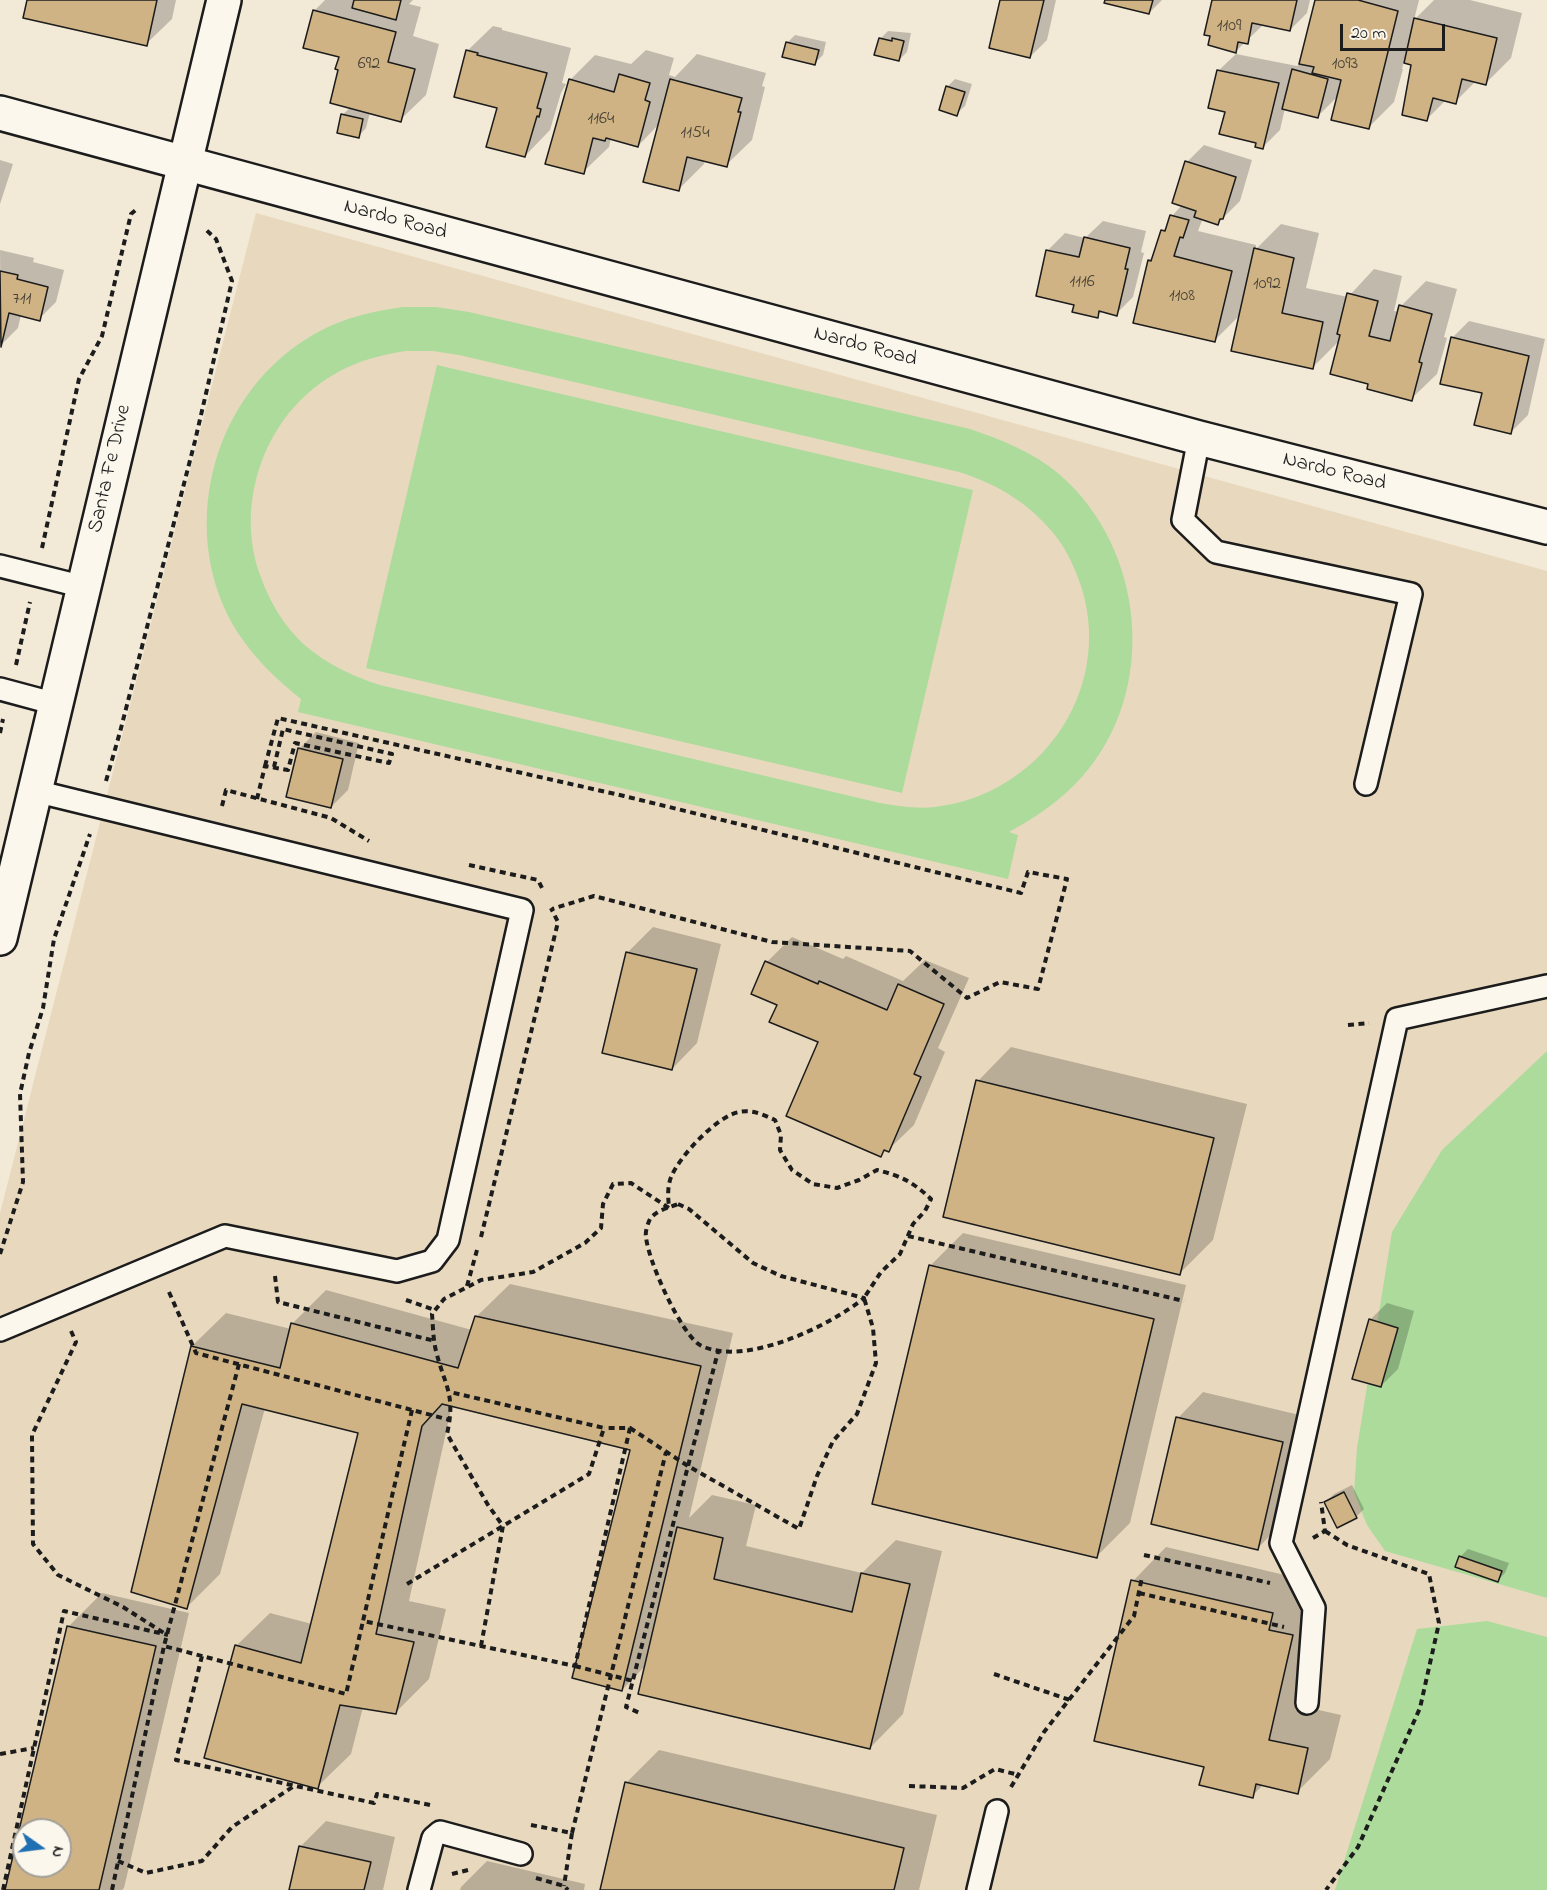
<!DOCTYPE html>
<html>
<head>
<meta charset="utf-8">
<style>
  body { margin:0 }
  #map { position:relative; width:1547px; height:1890px; overflow:hidden; background:#f2e9d7; font-family:"Indie Flower",sans-serif }
  canvas { display:block }
  .north { position:absolute; left:12px; top:1818px; width:60px; height:60px; box-sizing:border-box; background:#fbf7ec; border:2px solid #a29f99; border-radius:50%; rotate:104deg; font-size:16px; font-weight:700; line-height:24px; text-align:center; color:#1c1c1c }
  .north::after { content:''; display:block; margin:auto; width:21px; height:27px; background:#1f6fb2; clip-path:polygon(50% 0,100% 100%,50% 72%,0 100%) }
  .scale { position:absolute; left:1340px; top:24px; width:105px; height:27px; box-sizing:border-box; border:3px solid #1c1c1c; border-top:0; padding-left:8px; font-size:18px; line-height:21px; white-space:nowrap; color:#1c1c1c; -webkit-text-stroke:4px #fbf7ec; paint-order:stroke }
</style>
</head>
<body>
<div id="map">
<canvas width="1547" height="1890"></canvas>
<div class="north">N</div>
<div class="scale">20 m</div>
</div>
<script>
const c = document.querySelector('canvas').getContext('2d');
c.lineJoin = 'round';
function paint(path, color) { c.fillStyle = color; c.fill(path, 'evenodd'); }
function trace(path, color, width, dash) { c.strokeStyle = color; c.lineWidth = width; c.lineCap = dash ? 'butt' : 'round'; c.setLineDash(dash || []); c.stroke(path); }
function label(font, color, halo, rows, align = 'center') {
  c.font = font + ' "Indie Flower",sans-serif'; c.lineWidth = 5; c.setLineDash([]); c.textBaseline = 'middle'; c.strokeStyle = halo; c.fillStyle = color; for (const [text, x, y, turn = 0] of rows) {
    c.save(); c.translate(x, y); c.rotate((+turn || 0) * Math.PI / 180); c.textAlign = isNaN(turn) ? turn : align; if (halo) c.strokeText(text, 0, 0); c.fillText(text, 0, 0); c.restore();
  }
}
paint(new Path2D(`
  M256 213 1547 571V1890H0V1213ZM24 1830H60V1866H24Z`), '#e8d9be');
paint(new Path2D(`
  M403 307H436L469 312 970 429C1002 440 1033 452 1059 474 1146 549 1159 692 1081 778 1060 801 1036 817 1009 832L1018 835 1008 879 298 712 301 699C277 680 255 659 238 633 176 535 210 398 308 338 338 319 369 312 403 307ZM406 351H433L459 355 959 472C993 483 1023 499 1047 526 1064 543 1075 567 1082 589 1113 692 1039 795 935 807 916 809 898 806 880 803L380 685C355 677 333 667 312 651 287 632 269 602 259 572 235 500 266 414 333 375 356 361 380 355 406 351Z
  M437 365 973 490 902 793 366 668Z
  M1547 1051V1598L1385 1551 1367 1525 1354 1492 1357 1448 1392 1232 1442 1150Z
  M1487 1621 1547 1637V1890H1335L1417 1629Z`), '#acdb9b');
paint(new Path2D(`
  M28 0H176L172 19 146 44Z
  M325 0H413L409 4 421 7 413 36 439 44 426 95 400 120 370 112 366 128 358 137 342 115 351 107 340 68V56L314 11Z
  M1002 0H1056L1047 40 1030 57Z
  M1107 0H1162L1149 13Z
  M1213 0H1310L1307 13 1290 30 1264 24 1235 52Z
  M1316 0H1419L1414 20 1434 0H1470L1522 13 1511 58 1486 83 1476 81 1455 102 1446 100 1427 119 1413 64 1404 61 1402 69H1403L1394 102 1369 127 1338 96 1318 116 1285 108 1280 130 1263 147 1226 111 1218 71 1236 54 1297 66 1301 62Z
  M493 26 502 28V30L571 48 562 83 566 84 561 93 550 130 525 156 467 51Z
  M888 31 911 33 907 52 899 60 880 39Z
  M795 35 826 42 823 55 815 63 787 43Z
  M646 50 674 58 669 75 675 77 697 54 766 73 762 86 765 87 752 140 726 165 705 160 704 164 678 190 660 123 638 146 611 138 609 147 583 172 570 80 595 55 631 64Z
  M955 79 972 84 965 106 956 114 947 87Z
  M1204 145 1252 160 1240 201 1218 223 1203 218 1198 231 1256 245V249L1281 224 1319 233 1306 288 1348 297 1374 269 1402 276 1394 311 1399 312 1401 306 1426 281 1457 289 1444 337 1447 338 1437 374 1411 399 1370 383 1340 340 1312 368 1241 314 1215 340 1149 260 1155 254 1162 231 1169 225 1172 216 1182 205 1187 162Z
  M0 160 13 164 0 204Z
  M1103 221 1146 231 1141 252 1144 253 1133 297 1116 314 1103 311 1097 316 1076 304 1037 295 1048 250 1065 233 1085 238Z
  M0 250 34 258 33 262 64 270 56 302 39 319 21 315 18 328 1 345Z
  M1469 321 1545 339 1528 415 1511 432 1484 392 1452 338Z
  M316 732 359 743 348 790 331 807 299 749Z
  M653 927 721 944 697 1043 672 1069 628 952Z
  M792 937 843 959 846 956 903 981 925 960 969 978 938 1048 945 1052 914 1125 888 1150 886 1149 880 1155 820 1042 779 1004 767 962Z
  M1011 1047 1247 1104 1213 1240 1180 1273 978 1081Z
  M963 1233 1186 1285 1130 1523 1097 1556 930 1266Z
  M510 1284 733 1333 689 1518 712 1495 756 1505 746 1546 862 1573 896 1540 942 1551 903 1714 870 1748 646 1665 622 1690 632 1448 452 1405 409 1601 446 1609 429 1679 396 1712 363 1707 351 1754 317 1787 236 1646 270 1613 312 1624 360 1432 265 1408 220 1574 187 1607 133 1591 192 1346 226 1313 291 1329 292 1324 326 1290 472 1330 476 1317Z
  M1387 1303 1414 1311 1398 1369 1381 1386 1370 1320Z
  M1203 1392 1308 1417 1283 1522 1258 1548 1178 1418Z
  M1352 1485 1364 1509 1356 1517 1326 1502 1334 1494Z
  M1166 1547 1306 1580 1302 1596 1326 1602 1301 1706 1341 1715 1330 1759 1297 1792 1264 1784 1252 1796 1206 1766 1133 1581Z
  M1468 1549 1509 1563 1505 1573 1497 1581 1460 1557Z
  M102 1593 189 1613 124 1888 122 1890H7L69 1626ZM24 1830H60V1866H24Z
  M659 1750 937 1815 919 1890H601L626 1783Z
  M326 1821 395 1837 383 1890H291L300 1847Z
  M487 1861 585 1884 584 1890H460L461 1887Z`), '#0003');
const building = new Path2D(`
  M27 0H157L147 46 23 18Z
  M354 0H401L396 20 352 8Z
  M1000 0H1044L1030 58 989 48Z
  M1105 0H1153L1149 14 1104 3Z
  M1212 0H1297L1290 31 1252 23 1248 44 1238 42 1236 53 1208 45 1210 36 1204 35Z
  M1315 0H1358L1398 11 1369 129 1331 120 1341 80 1312 73 1314 67 1299 64Z
  M313 10 396 32 388 62 415 69 401 122 330 103 338 70 335 69 339 57 303 48Z
  M1414 18 1497 38 1486 85 1462 79 1456 104 1433 98 1427 121 1402 115 1411 65 1404 63Z
  M879 38 892 41V38L904 41 899 61 874 55Z
  M786 42 819 50 815 65 782 57Z
  M466 50 478 53 477 55 547 73 537 108 541 109 539 117 537 116 525 157 486 147 497 108 454 97Z
  M1292 69 1328 79 1318 118 1282 109Z
  M1217 70 1279 83 1263 149 1255 147 1256 143 1219 134 1225 112 1208 108Z
  M619 74 650 83 645 100 650 102 638 147 606 138 605 141 593 138 584 174 545 164 569 79 614 92Z
  M670 79 742 98 738 112H741L727 167 687 157 679 191 643 182Z
  M946 86 965 92 957 116 939 110Z
  M341 114 363 119 359 138 337 133Z
  M1185 161 1236 177 1223 219H1220L1218 225 1194 217 1196 211 1172 203Z
  M1170 215 1189 220 1183 238 1180 237 1174 256 1232 271 1215 342 1133 323 1148 260 1151 261 1161 230 1165 231Z
  M1084 237 1130 248 1125 269H1128L1117 316 1099 311 1098 318 1072 312 1074 305 1036 296 1046 250 1079 257Z
  M1254 248 1294 258 1282 313 1323 322 1313 369 1231 351Z
  M0 271 18 275 17 279 48 287 40 321 9 313 1 347Z
  M1347 293 1378 301 1369 336 1390 341 1399 305 1432 314 1419 362 1422 363 1412 401 1367 389 1368 384 1330 374 1340 335 1337 334Z
  M1451 337 1529 356 1511 434 1474 425 1482 393 1440 384Z
  M298 748 343 759 331 808 286 797Z
  M626 952 697 969 672 1070 602 1053Z
  M765 961 818 984 819 981 887 1010 898 984 944 1004 914 1074 921 1077 889 1152 884 1150 881 1157 786 1116 818 1042 769 1022 777 1005 751 994Z
  M976 1080 1214 1138 1180 1275 943 1217Z
  M929 1265 1154 1319 1097 1558 872 1504Z
  M475 1316 701 1366 622 1691 572 1678 630 1450 442 1404 422 1426 376 1634 414 1642 396 1714 340 1705 318 1789 204 1758 235 1645 301 1663 358 1433 242 1404 187 1609 131 1592 191 1346 280 1368 291 1323 458 1368Z
  M1369 1319 1398 1328 1381 1387 1352 1379Z
  M1176 1417 1283 1442 1258 1550 1151 1524Z
  M1344 1492 1357 1518 1337 1528 1324 1502Z
  M677 1527 723 1538 714 1579 852 1612 861 1573 910 1584 870 1749 638 1694Z
  M1459 1556 1502 1571 1498 1582 1455 1567Z
  M1131 1580 1273 1613 1269 1630 1293 1635 1269 1740 1308 1748 1298 1794 1256 1784 1253 1798 1199 1785 1204 1767 1094 1741Z
  M67 1626 156 1646 99 1890H5ZM24 1830H60V1866H24Z
  M625 1782 904 1848 894 1890H600Z
  M299 1846 371 1862 364 1890H289Z`);
paint(building, '#cfb384');
trace(building, '#1c1c1c', 1.5);
const service = new Path2D(`
  M1199 438 1183 520 1216 552 1411 594 1366 784
  M0 566 84 587
  M0 689 56 704
  M0 1330 225 1236 397 1271 432 1261 448 1240 522 910 35 791
  M1307 1703 1314 1608 1281 1543 1397 1019 1547 986
  M419 1890 433 1838 440 1832 521 1854
  M978 1890 997 1811`);
const tertiary = new Path2D(`
  M0 113 1199 438 1547 527`);
const secondary = new Path2D(`
  M0 938 224 0`);
trace(service, '#1c1c1c', 26);
trace(tertiary, '#1c1c1c', 38);
trace(secondary, '#1c1c1c', 38);
trace(new Path2D(`
  M42 548 79 379 102 336 131 214 137 209
  M16 665 30 602
  M0 733 3 719
  M265 766 278 718 624 796 1021 893 1028 872 1067 879 1038 989 1000 982 967 998 910 951 772 942 594 896 552 909
  M106 781 120 732 195 441 232 281 216 239 204 228
  M257 799 265 766 288 770 295 743 389 763 392 754 283 729 274 767
  M222 806 226 790 331 818 369 841
  M469 865 538 880 543 890
  M1348 1025 1369 1023
  M678 1204 689 1209 753 1263 781 1276 864 1298C830 1326 743 1368 700 1345 681 1334 647 1259 646 1236 645 1232 648 1223 650 1219 657 1210 668 1208 678 1204Z
  M908 1236 1184 1301
  M481 1237 558 922 551 908
  M0 1254 23 1182 20 1094 29 1053 43 1008 54 939 90 834
  M275 1276 278 1302 435 1341
  M467 1286 477 1250
  M169 1292 196 1353 450 1420
  M406 1300 435 1310
  M71 1331 76 1342 32 1435 33 1544 58 1575 123 1607 164 1633
  M239 1364 164 1646 346 1694 363 1621
  M412 1410 363 1621 575 1666 630 1428H604
  M630 1428 688 1466 626 1707 642 1714
  M1325 1531 1347 1545 1429 1574 1439 1623 1420 1708 1358 1847 1326 1890
  M1313 1538 1325 1531 1321 1502
  M1144 1555 1270 1583
  M407 1584 589 1474 604 1428 450 1392
  M1139 1593 1284 1627
  M481 1646 503 1526 488 1505 447 1434C456 1394 445 1387 436 1351 433 1339 433 1326 432 1314L444 1299 481 1280 533 1272 585 1243 601 1228 603 1204 613 1184 631 1183 669 1208C668 1197 667 1185 672 1175 681 1155 717 1116 739 1112 752 1109 764 1115 775 1120L781 1135 780 1150 792 1170 813 1184 837 1188 859 1180 877 1170C901 1176 913 1182 931 1199L925 1211 913 1224 900 1254 881 1272 864 1298 873 1328 876 1363 857 1414 833 1441 817 1476 799 1529 688 1466 718 1352
  M202 1656 176 1760 374 1803 377 1794 430 1805
  M575 1666 633 1681
  M994 1674 1070 1700
  M0 1754 34 1748
  M909 1786 963 1788 995 1769 1019 1775
  M1011 1787 1044 1732 1134 1616 1142 1577
  M531 1825 572 1833 564 1886
  M572 1833 666 1452
  M118 1861 146 1873 202 1861 232 1827 294 1786
  M452 1874 468 1870
  M536 1878 564 1886 568 1890
  M3 1890 64 1611 168 1635
  M112 1890 164 1646`), '#1c1c1c', 4, [6, 4.5]);
trace(service, '#fbf7ec', 21);
trace(tertiary, '#fbf7ec', 33);
trace(secondary, '#fbf7ec', 33);
label('18px', '#494236', null, [
  ["1109",1229,27],
  ["692",369,65],
  ["1093",1345,65],
  ["1164",601,120],
  ["1154",695,134],
  ["1116",1082,283],
  ["1092",1267,285],
  ["1108",1182,297],
  ["711",22,300]
]);
label('21px', '#1c1c1c', '#fbf7ec', [
  ["Nardo Road",395,221,15],
  ["Nardo Road",865,348,15],
  ["Santa Fe Drive",111,469,-77],
  ["Nardo Road",1334,473,14]
]);
</script>
</body>
</html>
